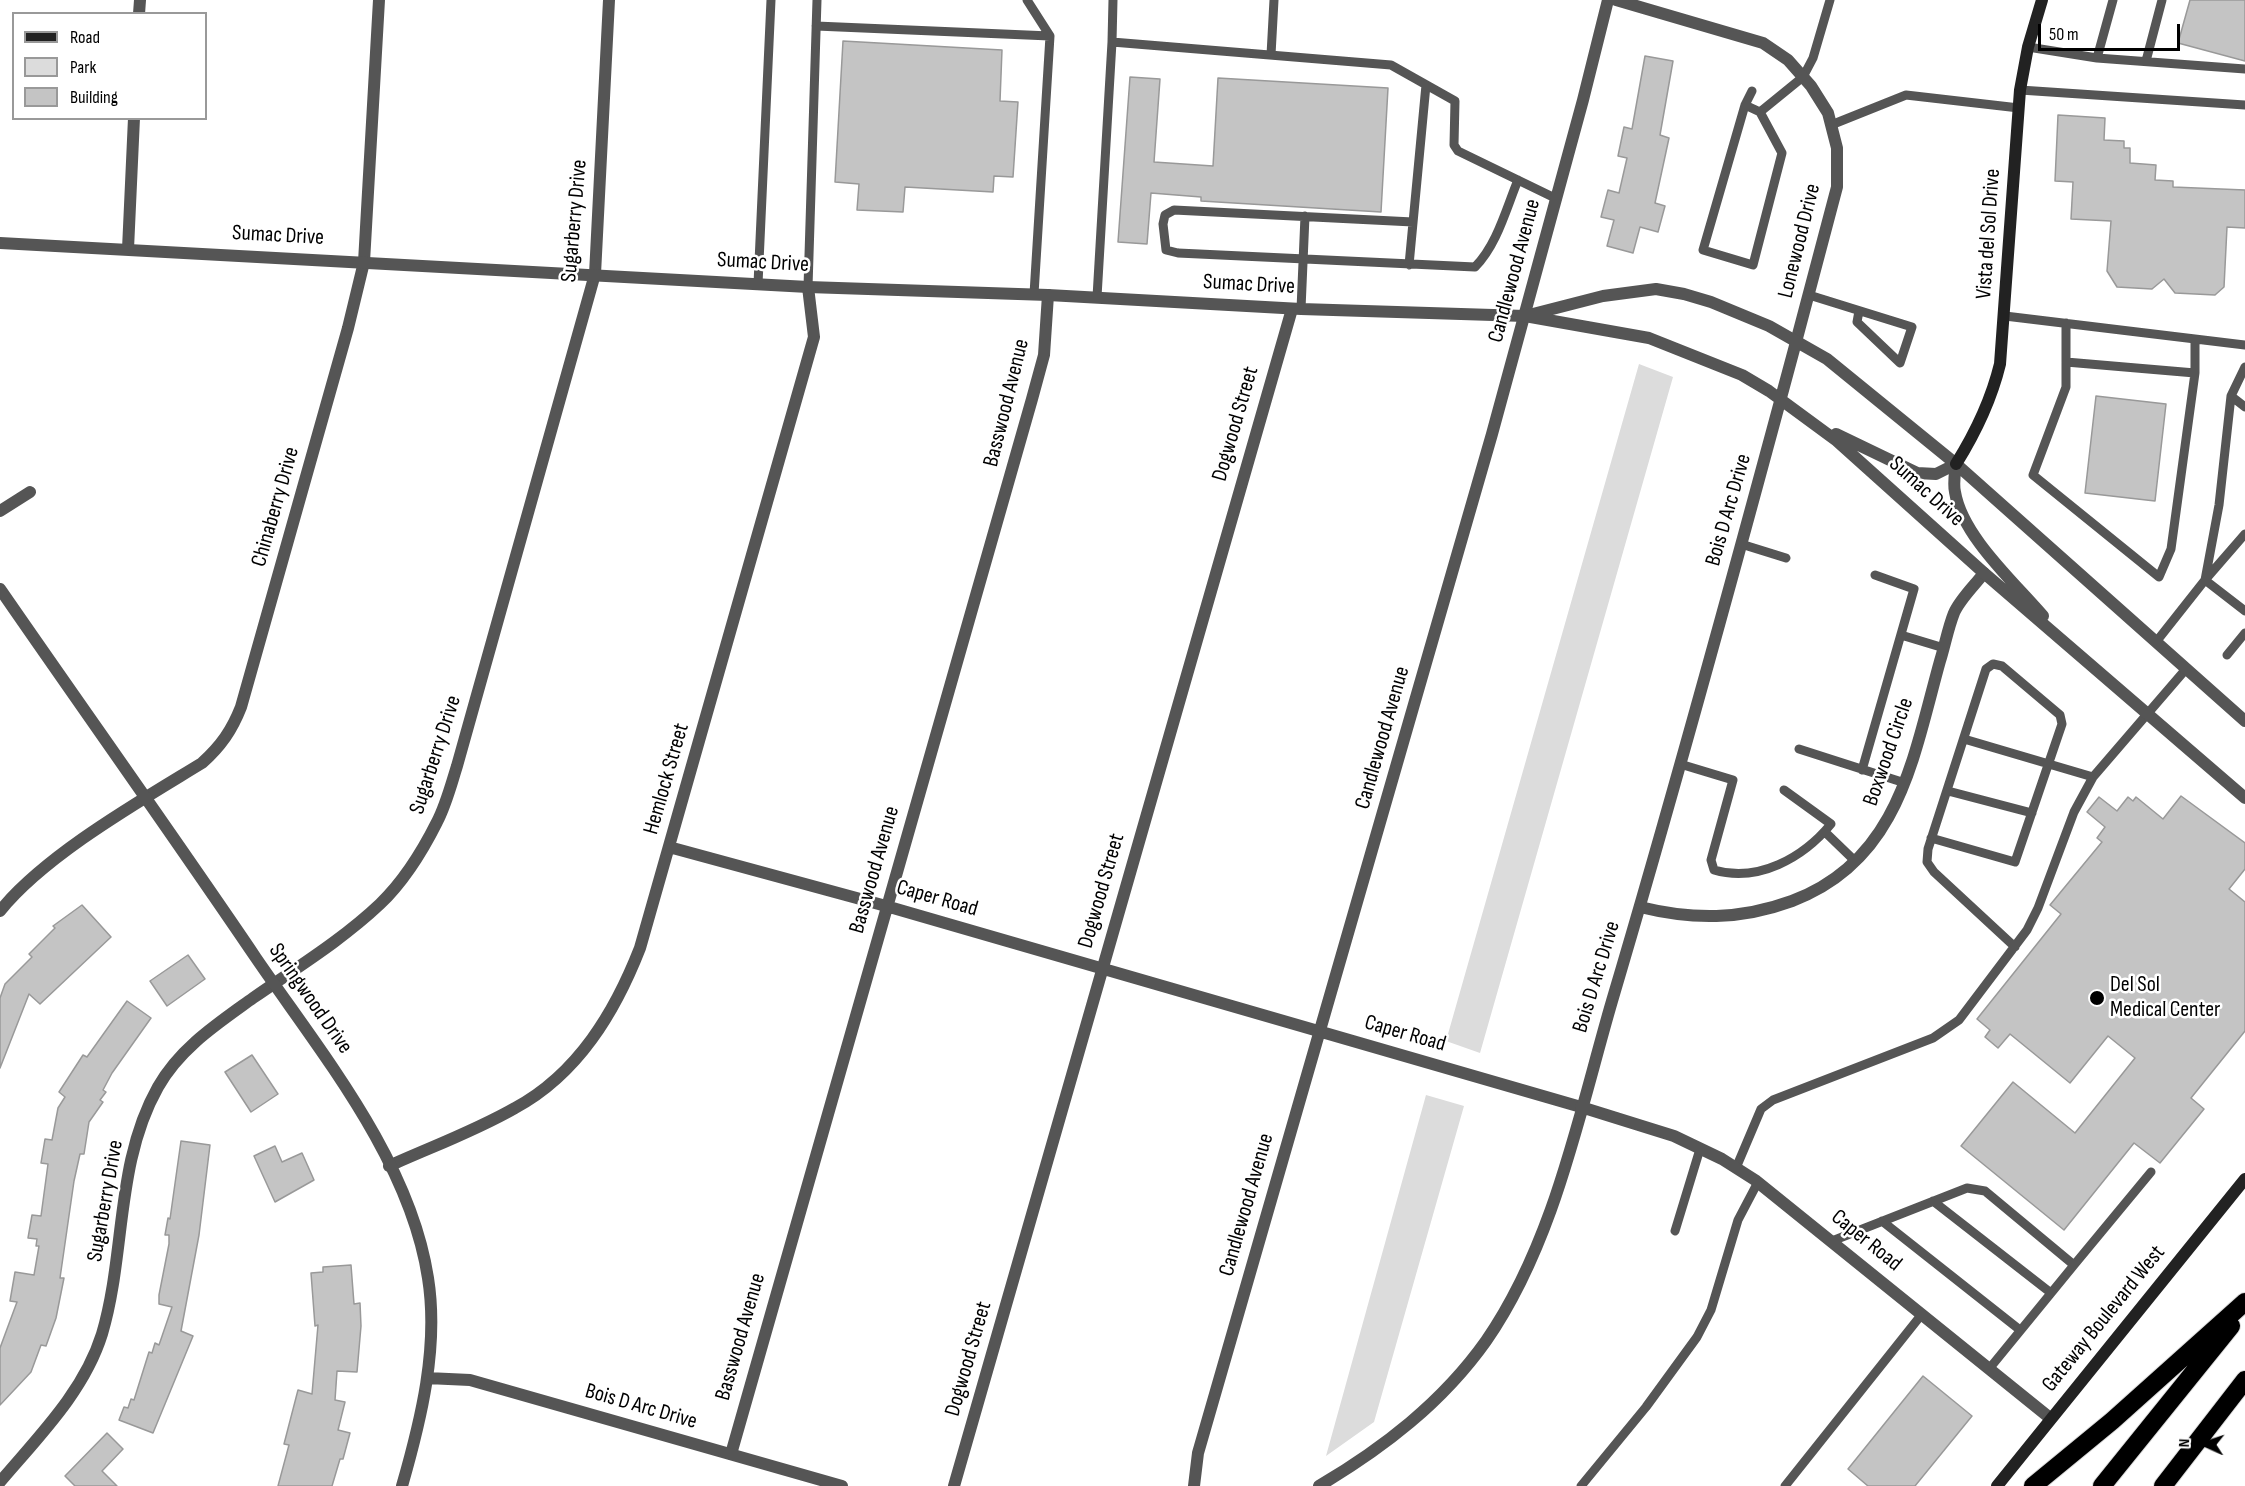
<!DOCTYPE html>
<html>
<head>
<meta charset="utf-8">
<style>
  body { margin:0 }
  #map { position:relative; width:2245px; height:1486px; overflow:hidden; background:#fff; font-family:"Sofia Sans Condensed",sans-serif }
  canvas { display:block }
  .legend { position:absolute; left:12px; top:12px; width:195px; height:108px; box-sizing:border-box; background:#fff; border:2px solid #999; margin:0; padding:8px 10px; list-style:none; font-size:18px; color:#000 }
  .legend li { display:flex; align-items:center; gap:12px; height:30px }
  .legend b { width:30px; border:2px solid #999 }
  .north { position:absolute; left:2173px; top:1414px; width:60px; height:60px; -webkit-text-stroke:4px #fff; paint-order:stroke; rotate:273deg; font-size:16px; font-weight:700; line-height:24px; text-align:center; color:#000 }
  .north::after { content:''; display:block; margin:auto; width:21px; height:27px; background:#000; clip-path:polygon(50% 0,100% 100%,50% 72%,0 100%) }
  .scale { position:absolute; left:2038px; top:24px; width:142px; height:27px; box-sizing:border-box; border:3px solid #000; border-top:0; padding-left:8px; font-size:18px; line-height:21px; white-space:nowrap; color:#000; -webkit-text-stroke:4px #fff; paint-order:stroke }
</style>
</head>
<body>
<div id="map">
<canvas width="2245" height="1486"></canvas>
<ul class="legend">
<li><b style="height:8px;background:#222"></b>Road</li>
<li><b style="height:16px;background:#dcdcdc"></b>Park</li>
<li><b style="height:16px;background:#c4c4c4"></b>Building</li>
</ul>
<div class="north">N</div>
<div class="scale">50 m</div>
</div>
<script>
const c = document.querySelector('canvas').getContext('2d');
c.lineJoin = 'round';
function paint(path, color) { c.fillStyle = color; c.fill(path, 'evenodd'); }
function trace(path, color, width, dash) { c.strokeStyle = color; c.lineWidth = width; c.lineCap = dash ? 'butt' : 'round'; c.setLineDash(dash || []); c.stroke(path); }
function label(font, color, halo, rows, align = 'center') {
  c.font = font + ' "Sofia Sans Condensed",sans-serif'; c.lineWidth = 5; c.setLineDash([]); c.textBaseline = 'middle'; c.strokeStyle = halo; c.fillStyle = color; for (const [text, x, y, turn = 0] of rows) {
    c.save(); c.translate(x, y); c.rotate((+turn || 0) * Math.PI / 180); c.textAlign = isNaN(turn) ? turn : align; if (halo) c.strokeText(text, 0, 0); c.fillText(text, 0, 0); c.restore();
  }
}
paint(new Path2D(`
  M1639 364 1673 377 1480 1053 1446 1041Z
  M1426 1095 1464 1106 1374 1422 1326 1456Z`), '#dcdcdc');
const building = new Path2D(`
  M2190 0H2245V61L2178 43Z
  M843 41 1002 50 1000 101 1018 102 1013 177 994 176 993 192 905 187 903 212 857 210 859 184 835 182Z
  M1645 56 1673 61 1660 135 1669 138 1655 203 1665 206 1658 232 1640 227 1633 253 1607 246 1614 220 1601 217 1608 190 1619 193 1627 158 1618 156 1624 127 1632 129Z
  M1130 77 1160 79 1154 162 1213 166 1218 78 1388 88 1381 212 1201 201V197L1151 193 1147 244 1118 242Z
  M2058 115 2105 118 2104 140 2124 141V148H2130V163L2156 165 2155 180 2173 181V187L2245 190V228L2227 227 2224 287 2215 295 2175 293 2164 279 2152 289 2117 287 2107 271 2111 221 2071 219 2073 182 2055 181Z
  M2096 396 2166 404 2155 501 2085 493Z
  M2181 796 2245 843V869L2229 889 2245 902V1031L2191 1098 2204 1109 2160 1163 2134 1143 2064 1230 1961 1146 2013 1082 2075 1133 2135 1058 2108 1036 2070 1083 2010 1034 1998 1048 1985 1037 1990 1030 1977 1019 2061 914 2050 905 2102 842 2097 838 2105 827 2087 812 2099 797 2117 811 2128 797 2133 801 2136 797 2163 819Z
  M82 905 111 937 40 1004 29 994 0 1068V998L5 984 32 957 29 954 55 928 53 926Z
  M188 955 205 979 167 1006 150 981Z
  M127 1001 151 1018 112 1073 103 1090 106 1092 100 1100 103 1102 89 1122 84 1154H80L74 1181 60 1278H64L56 1318 46 1346 41 1345 31 1372 0 1405V1348L17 1302 10 1301 15 1272 34 1275 39 1246H36L37 1239 28 1238 32 1215 41 1216 48 1164 41 1163 45 1139 52 1140 58 1108 65 1097 59 1092 83 1055 87 1057Z
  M252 1055 278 1094 251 1112 225 1072Z
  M181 1141 210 1145 199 1235 181 1331 193 1336 153 1433 119 1420 124 1407 128 1408 131 1399 134 1400 149 1352 152 1353 155 1343 159 1345 172 1307 159 1304V1295L169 1244V1235H165L168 1218 170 1219Z
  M275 1146 282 1162 302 1153 314 1180 275 1202 254 1156Z
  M351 1265 354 1304 360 1303 361 1326 357 1372 337 1371 335 1400 345 1402 338 1430 350 1433 343 1459H340L332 1486H278L289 1445 284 1444 298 1390 312 1394 318 1325 315 1326 311 1273 323 1272V1267Z
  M1923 1376 1972 1416 1915 1486H1868L1848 1469Z
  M107 1433 123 1449 102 1471 117 1486H75L65 1476Z`);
paint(building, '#c4c4c4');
trace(building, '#999', 1.5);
const motorway = new Path2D(`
  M2033 1486 2112 1421 2245 1302
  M2102 1486 2231 1326
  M2163 1486 2245 1380`);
trace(motorway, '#dbdbdb', 20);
trace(new Path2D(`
  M1027 0 1050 36
  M816 26 1050 36 1034 294
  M1112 42 1113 0
  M2028 47 2097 58 2113 0
  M1271 55 1274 0
  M2097 58 2245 69
  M2146 61 2162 0
  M2020 90 2245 105
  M1745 105 1760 112 1782 153 1753 265 1703 250 1745 105 1752 91
  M1760 112 1803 77 1813 58 1830 0
  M1831 125 1906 95 2019 108
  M1413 222 1174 210 1165 215 1163 224 1166 250 1178 253 1475 267C1497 245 1506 209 1518 180
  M1409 265 1426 85
  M758 284 771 0
  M808 287 817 0
  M1809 295 1912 327 1900 363 1857 322 1859 311
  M1097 297 1112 42 1391 65 1455 101 1454 145 1458 151 1557 199
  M1301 309 1305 216
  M2005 316 2245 345
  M2066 323V387L2033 475 2159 577 2171 549 2195 373V339
  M2066 362 2195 373
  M2231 396 2245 407
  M2245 534 2205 580 2245 611
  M1741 544 1786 558
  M1901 635 1944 648
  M2156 642 2205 580 2219 505 2231 396 2245 367
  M2227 655 2245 633
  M1964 739 2093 777
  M1799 749 1905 783
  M1680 764 1733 780 1711 860 1714 870C1758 883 1803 858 1831 824L1784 790
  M1862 770 1914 589 1875 575
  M1948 791 2032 813
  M1825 832 1855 861
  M1931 838 2015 862 2062 724 2060 715 2002 666 1993 664 1986 669 1928 849 1927 862 1934 872 2015 947
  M1736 1168 1761 1109 1773 1100 1933 1038 1959 1020 2027 930 2038 908 2074 812 2093 777 2186 669
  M1933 1201 2051 1293
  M1882 1221 2020 1330
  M1675 1231 1700 1149
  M1832 1241 1967 1188 1985 1191 2074 1265 1989 1369
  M2074 1265 2151 1172
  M1581 1486 1646 1407 1697 1337 1711 1310 1738 1220 1758 1182
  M1785 1486 1922 1314`), '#555', 9);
trace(new Path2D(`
  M1616 0 1763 43 1788 60 1811 86 1828 113 1837 148V187L1796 342
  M139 14 140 0
  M128 249 134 118
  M0 511 30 492
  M669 847 886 906 1581 1107
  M1640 907C1693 920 1740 920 1792 901 1899 861 1913 758 1940 661 1945 645 1948 628 1954 613 1960 599 1975 585 1984 573
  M0 911C45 855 140 801 202 763 221 746 232 730 241 707L348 328 364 262 379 0
  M389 1166C431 1147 475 1131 515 1108 578 1074 615 1012 640 948L814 337 808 287
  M731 1454 1032 399 1044 355 1048 295
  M0 1482C38 1437 84 1392 102 1334 126 1253 115 1163 158 1087 180 1048 217 1024 253 998 296 968 342 940 380 904 403 882 423 850 437 822 446 805 451 785 457 766L595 274 609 0
  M954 1486 1292 309
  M1194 1486 1198 1453 1492 434 1583 100 1608 0`), '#555', 12);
trace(new Path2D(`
  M0 243 808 287 1048 295 1301 309 1525 316 1649 338 1742 375 1769 391 1837 441 1984 573 2245 798
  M1529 315 1603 296 1656 289 1684 294 1711 302 1769 326 1827 359 1956 464 2245 721
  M1836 434 1917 473 1936 474 1956 464
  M1956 464C1955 473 1953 483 1955 492 1962 536 2015 583 2043 616
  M0 589C85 712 172 834 256 958 321 1053 410 1160 428 1278 439 1347 421 1420 402 1486
  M1581 1107 1674 1136 1722 1159 1755 1180 2050 1418
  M427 1378 470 1380 842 1486
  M1319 1486C1383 1448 1442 1403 1486 1341 1554 1243 1579 1114 1612 1001 1677 782 1737 562 1796 342`), '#555', 12);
trace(new Path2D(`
  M1956 464C1976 432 1991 401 2000 364L2020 90 2028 47 2042 0
  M1997 1486 2245 1179`), '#222', 12);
trace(motorway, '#000', 18);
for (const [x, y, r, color] of [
  [2097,998,8,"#000"]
]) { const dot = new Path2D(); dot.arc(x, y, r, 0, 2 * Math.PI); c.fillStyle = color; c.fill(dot); trace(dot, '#fff', 2); }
label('22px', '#000', '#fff', [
  ["Sugarberry Drive",575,221,-85],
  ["Vista del Sol Drive",1989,234,-86],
  ["Sumac Drive",278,236,3],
  ["Lonewood Drive",1800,241,-76],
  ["Sumac Drive",763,263,3],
  ["Candlewood Avenue",1515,271,-75],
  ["Sumac Drive",1249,285,3],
  ["Basswood Avenue",1007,403,-76],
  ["Dogwood Street",1236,424,-74],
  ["Sumac Drive",1926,492,42],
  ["Chinaberry Drive",276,507,-74],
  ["Bois D Arc Drive",1729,510,-74],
  ["Candlewood Avenue",1383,738,-74],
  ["Boxwood Circle",1889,752,-71],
  ["Sugarberry Drive",436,755,-72],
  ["Hemlock Street",667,779,-74],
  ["Basswood Avenue",875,870,-74],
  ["Dogwood Street",1102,891,-74],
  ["Caper Road",937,899,16],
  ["Bois D Arc Drive",1597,977,-73],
  ["Springwood Drive",310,999,55],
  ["Caper Road",1405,1034,16],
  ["Sugarberry Drive",106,1201,-80],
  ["Candlewood Avenue",1247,1205,-74],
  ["Caper Road",1866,1241,39],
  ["Gateway Boulevard West",2104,1319,-51],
  ["Basswood Avenue",741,1337,-74],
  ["Dogwood Street",969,1359,-74],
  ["Bois D Arc Drive",641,1407,16]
]);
label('22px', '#000', '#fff', [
  ["Del Sol",2110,985],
  ["Medical Center",2110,1010]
], 'left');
</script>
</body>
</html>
